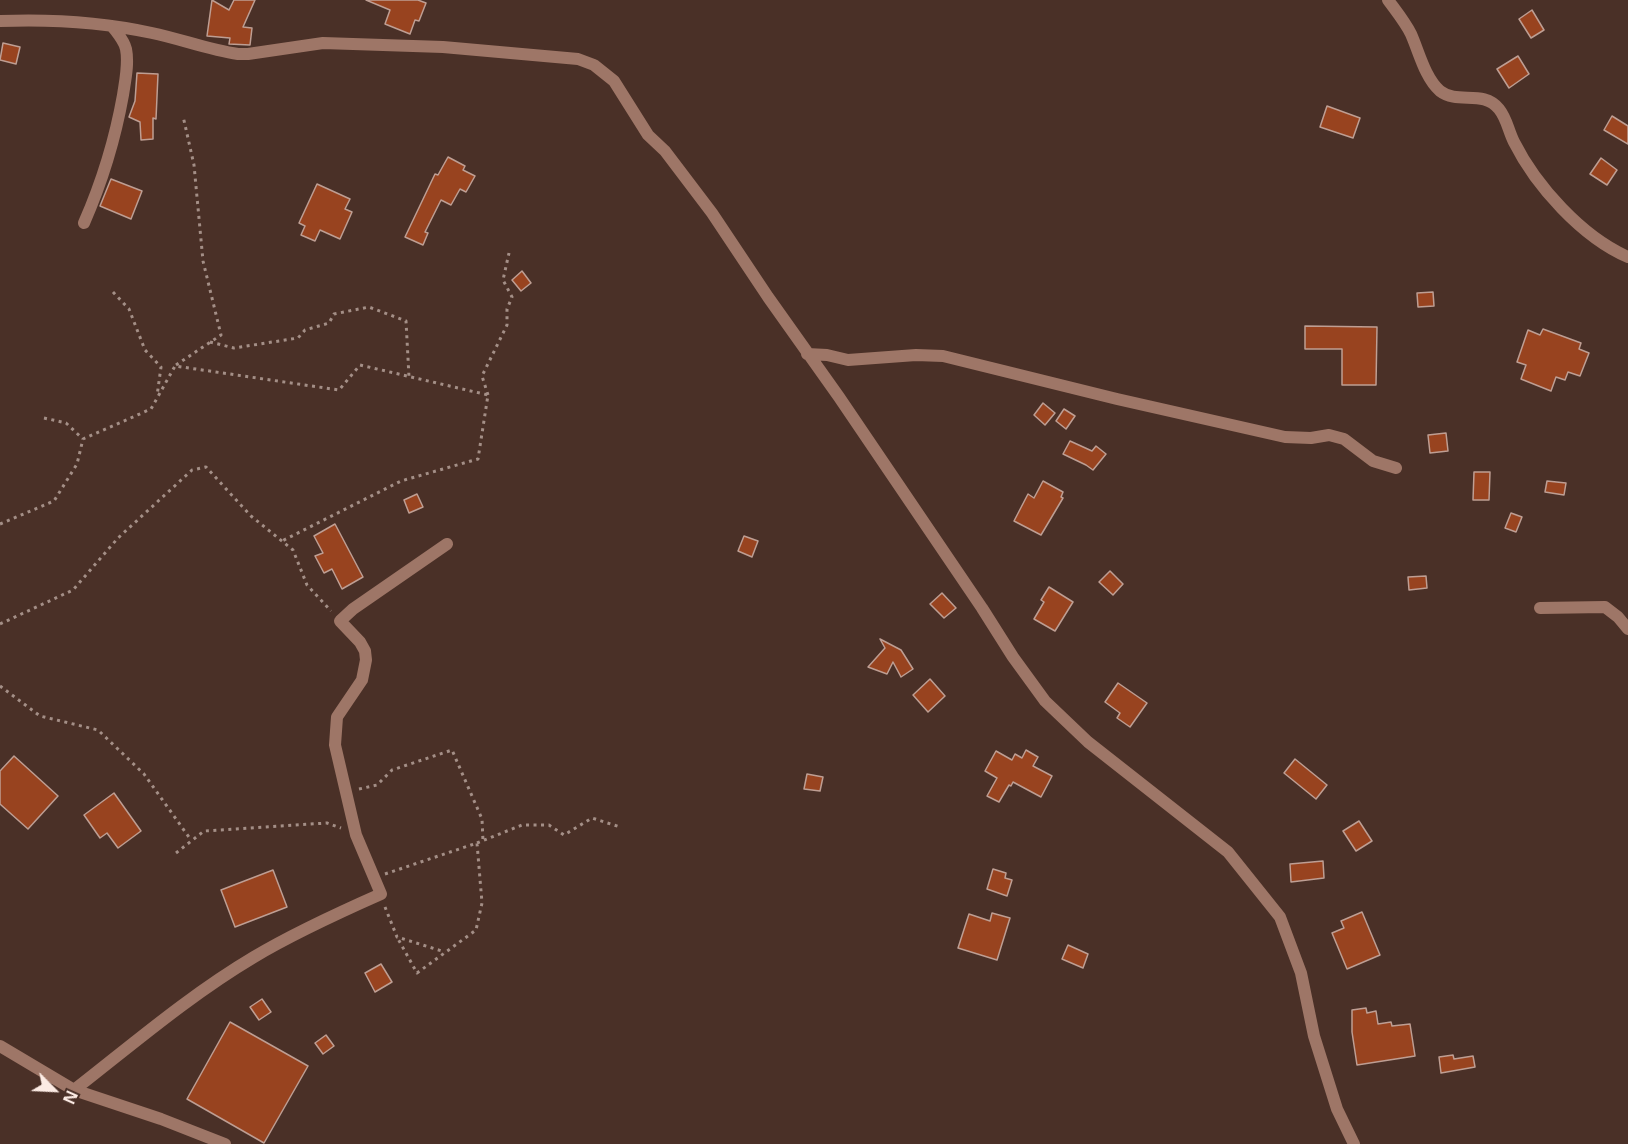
<!DOCTYPE html>
<html>
<head>
<meta charset="utf-8">
<style>
  body { margin:0 }
  #map { position:relative; width:1628px; height:1144px; overflow:hidden; background:#4a3027; font-family:"Open Sans",sans-serif }
  canvas { display:block }
  .north { position:absolute; left:24px; top:1060px; width:60px; height:60px; -webkit-text-stroke:4px #4a3027; paint-order:stroke; rotate:114deg; font-size:16px; font-weight:700; line-height:24px; text-align:center; color:#fcebe4 }
  .north::after { content:''; display:block; margin:auto; width:21px; height:27px; background:#fcebe4; clip-path:polygon(50% 0,100% 100%,50% 72%,0 100%) }
</style>
</head>
<body>
<div id="map">
<canvas width="1628" height="1144"></canvas>
<div class="north">N</div>
</div>
<script>
const c = document.querySelector('canvas').getContext('2d');
c.lineJoin = 'round';
function paint(path, color) { c.fillStyle = color; c.fill(path, 'evenodd'); }
function trace(path, color, width, dash) { c.strokeStyle = color; c.lineWidth = width; c.lineCap = dash ? 'butt' : 'round'; c.setLineDash(dash || []); c.stroke(path); }
const building = new Path2D(`
  M212 0 229 10 234 0H255L243 27 252 28 250 45 229 44 230 38 207 36Z
  M366 0H418L426 3 419 21 415 20 410 34 385 24 390 10Z
  M1532 10 1544 30 1531 38 1519 19Z
  M3 43 20 47 16 64 0 60Z
  M1518 56 1529 74 1509 88 1497 69Z
  M137 73 158 74 156 119 153 118V139L141 140 140 122 129 117 135 101Z
  M1327 106 1360 118 1353 138 1320 127Z
  M1612 116 1628 126V144L1604 130Z
  M448 157 465 166 463 170 475 176 466 192 460 189 451 205 441 200 425 232 428 233 423 245 405 237 435 174 438 175Z
  M1601 158 1617 170 1607 185 1590 174Z
  M111 179 142 191 131 219 100 206Z
  M317 184 350 199 345 209 352 212 340 239 320 230 315 241 301 235 305 226 299 223Z
  M522 271 531 283 521 291 512 280Z
  M1433 292 1434 306 1418 307 1417 293Z
  M1305 326 1377 327 1376 385H1342V349H1305Z
  M1543 329 1581 343 1579 349 1589 353 1580 376 1568 372 1565 380 1556 377 1551 391 1521 379 1526 365 1517 362 1528 330 1540 335Z
  M1043 403 1055 413 1045 425 1034 415Z
  M1064 409 1075 416 1066 429 1056 421Z
  M1446 433 1448 451 1430 453 1428 435Z
  M1070 441 1092 451 1096 446 1106 454 1093 470 1086 465 1063 454Z
  M1474 472H1490L1489 500H1473Z
  M1043 481 1063 492 1061 497 1063 498 1041 535 1014 521 1028 494 1034 498Z
  M1547 481 1566 483 1564 495 1545 492Z
  M417 494 423 507 409 513 404 500Z
  M1511 513 1522 517 1516 532 1505 528Z
  M335 524 363 577 342 589 332 569 324 573 315 556 323 553 314 536Z
  M744 536 758 541 752 557 738 551Z
  M1110 571 1123 584 1113 595 1099 582Z
  M1426 576 1427 588 1409 590 1408 577Z
  M1049 587 1073 602 1055 631 1034 619 1044 602 1041 600Z
  M942 593 956 608 944 618 930 604Z
  M880 639 901 650 913 669 901 677 893 662 887 674 868 667 885 648Z
  M930 679 945 696 928 712 913 695Z
  M1118 683 1147 703 1130 727 1117 718 1120 713 1105 702Z
  M1026 750 1038 757 1033 766 1052 776 1041 797 1013 782 1011 786 1009 785 999 802 987 796 997 778 985 771 996 751 1012 760 1015 754 1022 758Z
  M14 756 58 796 28 829 0 804V771Z
  M1295 759 1327 785 1316 799 1284 773Z
  M807 774 823 777 820 791 804 789Z
  M114 793 141 831 118 848 107 833 100 838 84 815Z
  M1359 821 1372 841 1356 851 1343 831Z
  M1323 861 1324 878 1291 882 1290 864Z
  M993 869 1006 873 1005 878 1012 880 1007 896 987 889Z
  M273 870 287 907 235 927 221 890Z
  M1362 912 1380 955 1347 969 1332 933 1344 928 1341 921Z
  M992 913 1010 918 997 960 958 948 969 914 990 921Z
  M1068 945 1088 954 1083 968 1062 959Z
  M381 964 392 982 375 992 365 973Z
  M262 999 271 1012 259 1020 250 1007Z
  M1366 1008 1367 1013 1376 1011 1378 1024 1391 1022 1392 1026 1410 1024 1415 1056 1357 1065 1352 1032V1010Z
  M230 1022 308 1066 264 1143 187 1099Z
  M326 1035 334 1046 323 1054 315 1043Z
  M1453 1055 1454 1059 1473 1056 1475 1067 1441 1073 1439 1057Z`);
paint(building, '#98431f');
trace(building, '#be9e93', 1.5);
trace(new Path2D(`
  M113 292 129 309 145 350 161 367 157 396
  M210 342 234 348 298 338 305 330 329 323 334 314 369 307 406 321 409 377
  M176 365 221 335 203 261 194 165 183 116
  M488 395 482 376 507 325V309L512 297 503 280 509 253
  M44 418 66 423 83 439
  M0 524 54 501 77 464 83 439 151 409 175 366 339 390 360 365 488 395 478 459 401 481 282 541
  M0 624 73 590 118 538 192 470 206 467 251 516 293 550 307 585 331 611
  M0 686 40 716 98 730 144 774 191 840
  M359 789 377 785 392 770 452 750 482 819 483 841
  M477 843 522 825H549L564 835 592 818 620 827
  M176 853 204 831 327 823 341 828
  M385 874 477 843 482 903 476 930 417 973 397 937
  M385 907 397 937 445 952`), '#a48f87', 3, [3, 4.5]);
trace(new Path2D(`
  M1388 0C1396 11 1405 22 1411 34 1419 52 1425 78 1440 91 1458 105 1483 89 1499 109 1507 119 1508 130 1514 142 1536 186 1582 237 1628 257
  M0 21C51 19 102 22 152 33 181 39 209 50 238 54H248L323 43 443 47 578 59 594 65 614 81 648 135 665 151 712 213 768 297 839 397 982 608 1013 657 1045 701 1088 742 1228 852 1280 917 1301 973 1314 1036 1337 1109 1354 1144
  M84 223C102 182 115 140 123 95 125 81 129 64 126 49 124 40 117 33 112 26
  M807 354 827 355 848 360 916 355 943 356 1117 399 1285 437 1311 438 1329 435 1344 439 1373 461 1396 468
  M1540 608 1605 607 1618 617 1628 629
  M0 1046 74 1090 161 1119 225 1144
  M74 1090C133 1044 190 995 254 957 294 933 338 913 381 894L356 835 335 745 337 717 362 680 366 660 365 651 360 642 340 621 353 609 447 544`), '#9e7667', 12);
</script>
</body>
</html>
